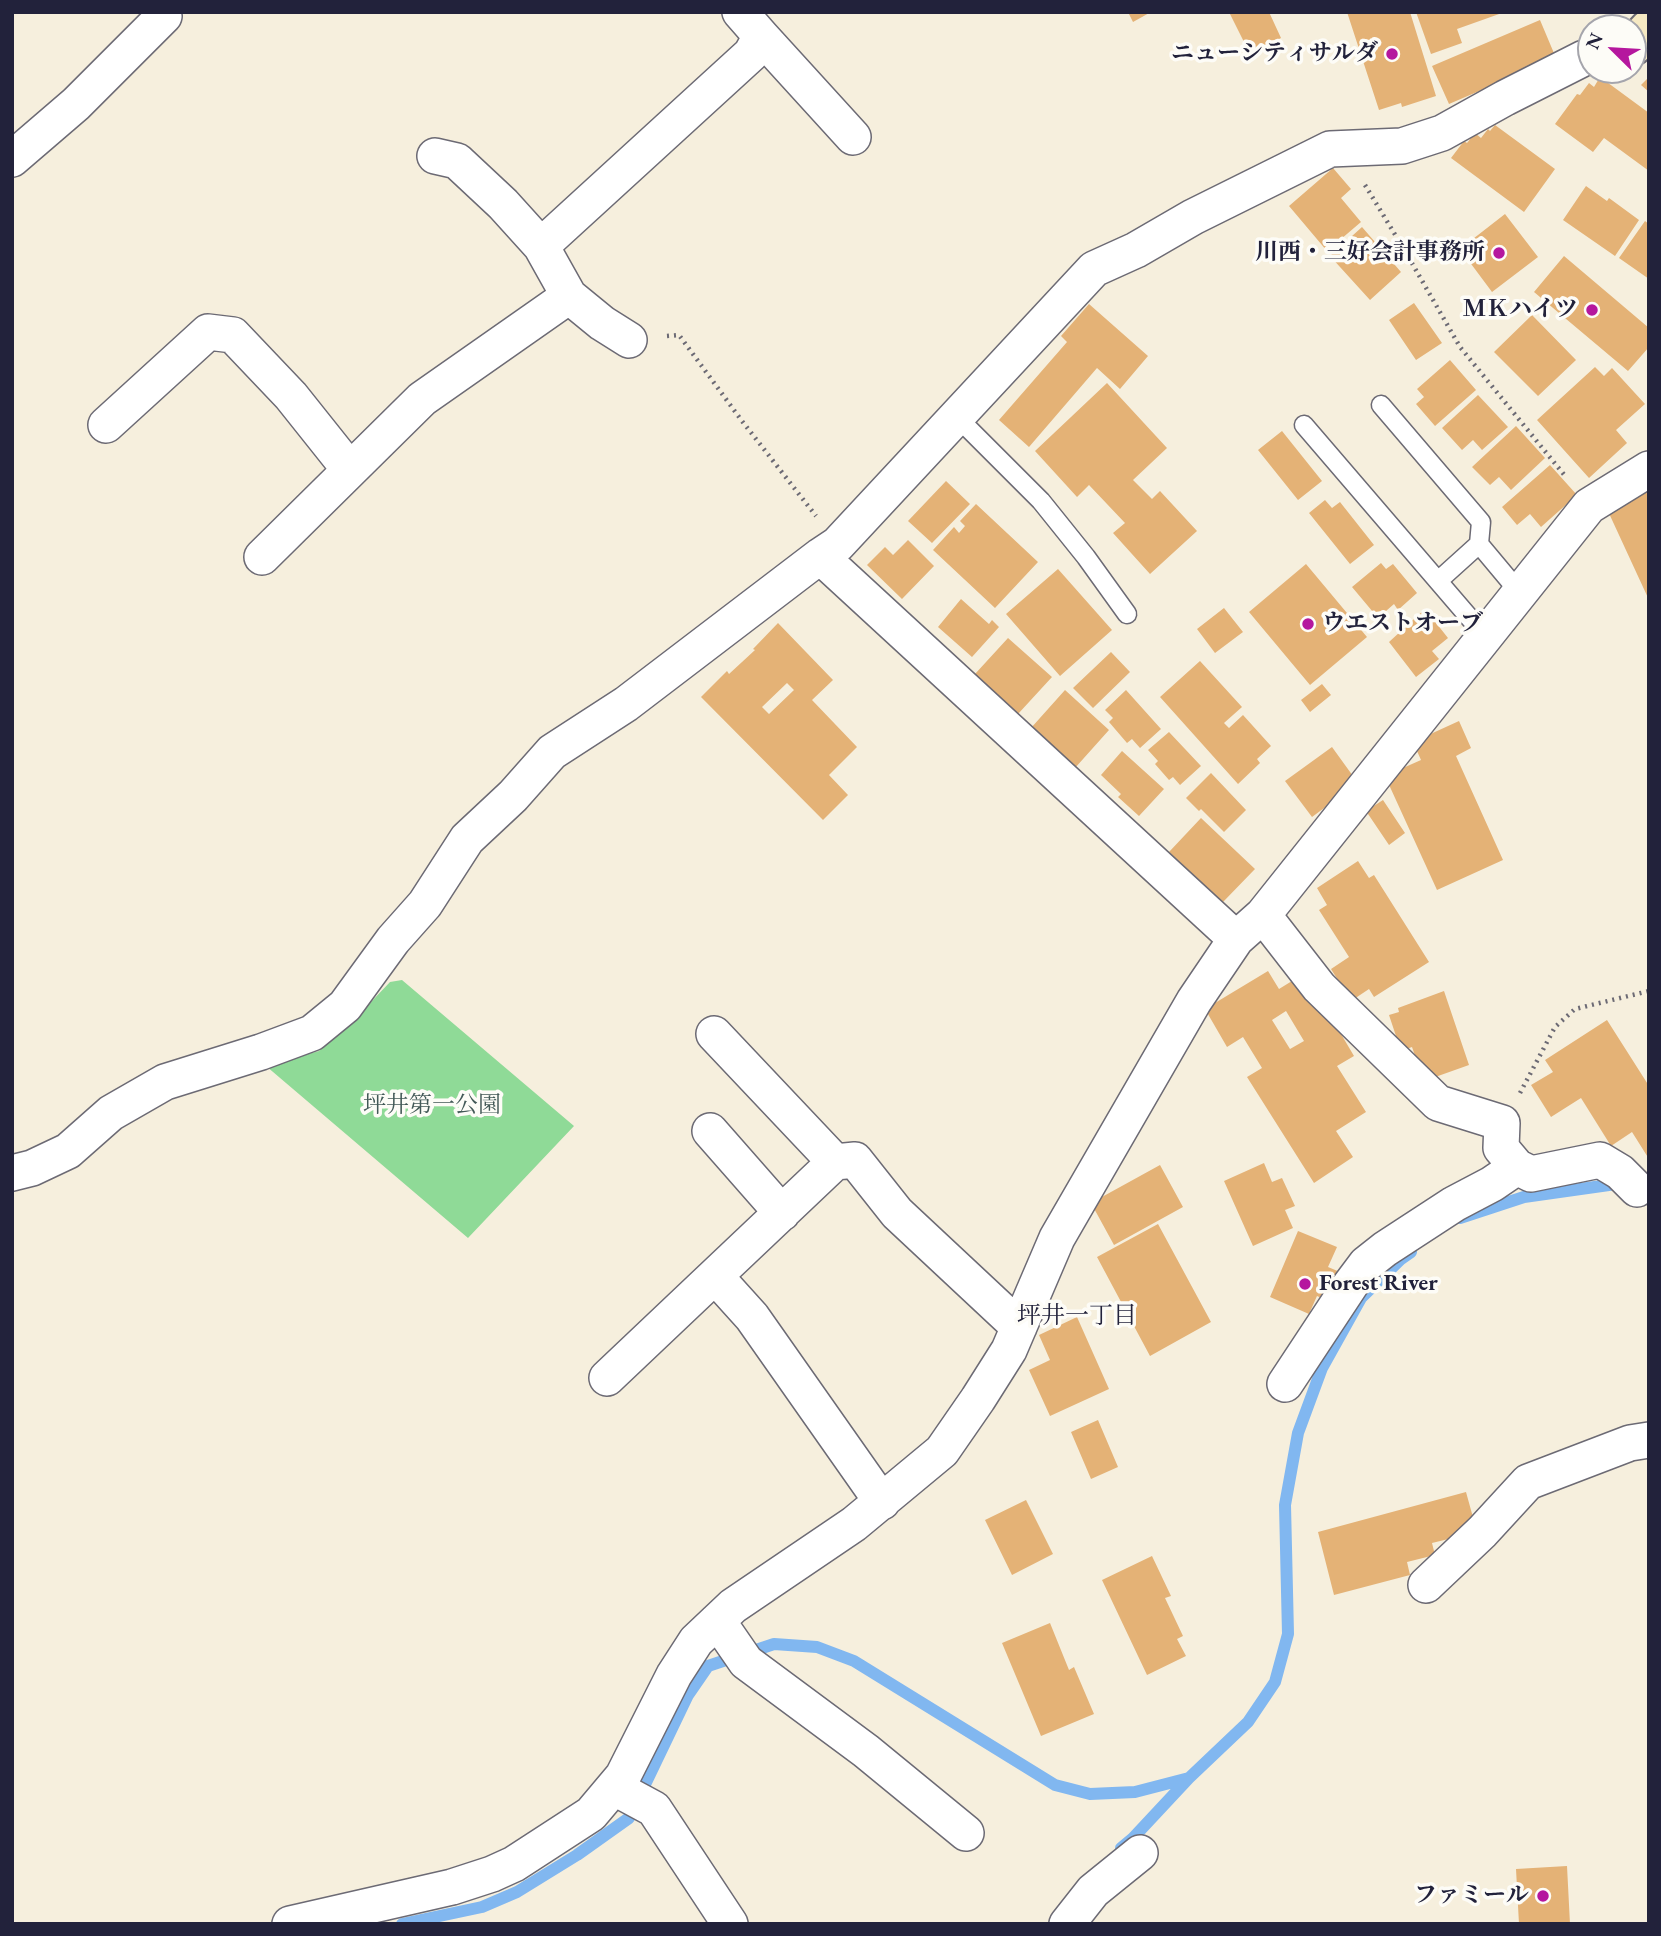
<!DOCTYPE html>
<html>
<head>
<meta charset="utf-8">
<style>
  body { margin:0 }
  #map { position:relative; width:1661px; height:1936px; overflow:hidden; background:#f6efdd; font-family:"EB Garamond",serif }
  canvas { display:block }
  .frame { position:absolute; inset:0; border:14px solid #22223b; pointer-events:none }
  .north { position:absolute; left:1577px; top:14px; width:70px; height:70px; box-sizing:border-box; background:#fdfcf7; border:2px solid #a5a5ac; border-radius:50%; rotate:294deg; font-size:19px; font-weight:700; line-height:28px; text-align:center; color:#22223b }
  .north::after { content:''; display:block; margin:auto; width:24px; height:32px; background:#b5179e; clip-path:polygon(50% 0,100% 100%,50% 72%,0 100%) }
</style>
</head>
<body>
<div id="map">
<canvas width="1661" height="1936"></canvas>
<div class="frame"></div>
<div class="north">N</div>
</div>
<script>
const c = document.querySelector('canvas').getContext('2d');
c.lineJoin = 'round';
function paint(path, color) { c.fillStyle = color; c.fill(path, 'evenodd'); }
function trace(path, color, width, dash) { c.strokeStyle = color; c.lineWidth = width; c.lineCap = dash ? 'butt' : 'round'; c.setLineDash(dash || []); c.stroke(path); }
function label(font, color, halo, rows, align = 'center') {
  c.font = font + ' "EB Garamond","Noto Serif JP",serif'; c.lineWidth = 7; c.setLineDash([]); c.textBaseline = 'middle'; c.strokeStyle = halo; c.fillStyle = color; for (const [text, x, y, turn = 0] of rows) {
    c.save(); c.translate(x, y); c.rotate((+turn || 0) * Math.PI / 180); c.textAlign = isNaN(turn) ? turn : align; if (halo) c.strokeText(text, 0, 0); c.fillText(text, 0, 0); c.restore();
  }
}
paint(new Path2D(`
  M402 980 574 1126 468 1238 266 1066 319 1051 352 1022 390 982Z`), '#8fda97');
trace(new Path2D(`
  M1460 1218 1524 1197 1623 1183
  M1121 1848 1133 1838 1189 1778
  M402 1924 482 1907 517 1892 577 1855 629 1818 688 1695 708 1666 774 1644 817 1647 854 1661 1055 1785 1090 1794 1135 1792 1189 1778 1248 1722 1275 1682 1288 1634 1285 1505 1298 1433 1322 1368 1361 1298 1401 1259 1411 1252`), '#81b7f0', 12);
paint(new Path2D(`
  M1128 12H1151L1133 22Z
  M1229 12H1269L1281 38 1250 54Z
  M1347 12H1410L1436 96 1402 107 1401 103 1379 110Z
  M1416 12H1502V13L1457 29 1462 43 1431 54Z
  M1540 20 1556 58 1449 104 1432 66Z
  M1600 77 1649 113V171L1604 138 1593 152 1555 124 1577 94 1580 95 1589 83 1594 87Z
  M1649 77V92L1641 85Z
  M1495 125 1555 169 1524 212 1451 158 1464 141 1467 143 1475 133 1481 138 1488 129 1490 131Z
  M1333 168 1351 189 1341 198 1361 222 1327 251 1289 206Z
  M1586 186 1607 201 1609 198 1639 220 1615 256 1563 220Z
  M1505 214 1538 257 1492 292 1460 249Z
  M1645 221 1649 224V279L1619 258Z
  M1362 227 1401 272 1370 300 1330 256Z
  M1564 256 1649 328V347L1628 371 1534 292Z
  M1414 303 1442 343 1416 360 1389 320Z
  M1089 304 1148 356 1120 389 1097 368 1029 447 999 420 1067 342 1061 336Z
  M1532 315 1576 360 1538 396 1494 352Z
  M1450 360 1476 390 1435 426 1416 404 1424 397 1417 389Z
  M1595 367 1604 376 1612 368 1645 404 1616 430 1627 443 1589 478 1537 420Z
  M1107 383 1167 448 1133 480 1152 499 1160 491 1197 531 1150 574 1113 533 1125 523 1089 485 1077 497 1035 451Z
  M1478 395 1508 427 1482 450 1473 440 1462 450 1442 428Z
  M1516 426 1545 458 1511 490 1499 477 1490 485 1472 467Z
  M1282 431 1322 481 1298 500 1258 450Z
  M1550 465 1577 495 1541 527 1530 514 1517 525 1502 507Z
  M946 481 970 504 932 543 908 521Z
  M1649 490V600L1607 509Z
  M1325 500 1332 508 1340 502 1374 545 1350 564 1309 513Z
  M976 504 1038 562 995 608 933 550 954 527 959 533 965 526 960 521Z
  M908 540 934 566 902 599 867 565 885 547 893 555Z
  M1381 563 1386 569 1393 564 1417 593 1398 610 1394 604 1378 618 1352 587Z
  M1306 564 1367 637 1310 685 1249 612Z
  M1058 569 1112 630 1060 676 1006 614Z
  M961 599 989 624 992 620 999 627 972 657 938 627Z
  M1224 608 1243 632 1215 653 1197 629Z
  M1425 609 1448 638 1432 651 1439 659 1416 677 1389 642Z
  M778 623 833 680 812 700 857 747 829 775 848 795 823 820 701 697 727 671 729 674 755 650 753 649ZM787 683 794 690 769 714 762 707Z
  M1008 638 1052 677 1018 714 975 674Z
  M1111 652 1130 672 1093 708 1073 688Z
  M1200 661 1242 707 1224 723 1229 728 1243 715 1271 746 1257 759 1260 763 1238 784 1160 697Z
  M1322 684 1331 695 1310 712 1301 700Z
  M1065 690 1109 730 1075 768 1031 728Z
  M1126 690 1161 729 1140 748 1132 739 1127 743 1109 722 1113 718 1105 710Z
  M1459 721 1471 748 1456 756 1503 860 1437 890 1385 776 1421 760 1413 742Z
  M1169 732 1201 766 1180 785 1173 777 1169 780 1155 764 1158 761 1148 750Z
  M1332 747 1358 783 1312 817 1285 781Z
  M1122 751 1164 789 1139 816 1118 797 1121 794 1101 775Z
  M1211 773 1246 810 1224 832 1201 809 1199 811 1186 798Z
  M1383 800 1405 833 1389 845 1366 811Z
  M1201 818 1255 869 1223 902 1169 852Z
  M1358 861 1369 878 1374 875 1429 962 1374 997 1369 989 1351 1001 1331 969 1349 957 1319 910 1327 905 1317 888Z
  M1268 971 1279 989 1305 973 1354 1056 1337 1066 1366 1112 1336 1131 1353 1157 1314 1183 1247 1077 1262 1068 1243 1037 1227 1047 1205 1009ZM1286 1011 1304 1041 1290 1049 1272 1020Z
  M1444 991 1469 1065 1424 1081 1412 1047 1401 1051 1389 1015 1399 1012 1398 1008Z
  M1607 1020 1649 1086V1159L1632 1132 1611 1146 1581 1098 1551 1117 1531 1085 1553 1072 1545 1060Z
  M1264 1163 1272 1182 1282 1178 1295 1206 1285 1210 1293 1228 1253 1246 1224 1181Z
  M1160 1165 1183 1207 1114 1245 1091 1203Z
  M1158 1224 1211 1322 1150 1356 1097 1257Z
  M1298 1231 1337 1247 1328 1267 1340 1272 1328 1301 1317 1296 1309 1314 1270 1297Z
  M1077 1317 1109 1389 1050 1416 1029 1370 1050 1360 1039 1335Z
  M1098 1420 1118 1467 1091 1479 1071 1432Z
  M1466 1492 1474 1521 1465 1523 1469 1534 1432 1543 1435 1555 1407 1562 1410 1575 1334 1595 1318 1532Z
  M1026 1500 1053 1554 1012 1575 985 1520Z
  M1152 1556 1171 1596 1165 1598 1183 1636 1177 1639 1186 1656 1147 1675 1102 1580Z
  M1050 1623 1069 1670 1074 1667 1094 1714 1041 1736 1002 1643Z
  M1567 1866 1570 1924H1519L1516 1869Z`), '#e4b276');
const lane = new Path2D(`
  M1381 405 1481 522 1479 544 1520 593
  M957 417 1041 501 1086 557 1127 614
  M1304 425 1486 637
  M1438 581 1479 544`);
const street = new Path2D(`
  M761 36 853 137
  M435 156 457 161 503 204 541 246 569 296 602 323 629 340
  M12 159 76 104 164 16 162 12
  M541 246 751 54 761 36 740 12
  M106 425 208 332 233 335 291 396 350 470
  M820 556 1236 939
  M262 557 422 399 569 296
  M1263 915 1319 987 1438 1103 1502 1123 1501 1148 1517 1167 1531 1174 1600 1160 1620 1172 1637 1189
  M714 1034 835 1162
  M710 1131 782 1213
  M12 1173 32 1168 68 1151 111 1113 165 1082 261 1052 312 1033 345 1006 393 940 425 904 467 839 513 796 552 752 626 704 820 556 838 544 1094 269 1136 250 1193 217 1330 149 1402 146 1442 133 1505 98 1584 58 1591 57
  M715 1276 752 1317 882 1502
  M607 1378 835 1162 855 1160 897 1213 1019 1327
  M1285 1384 1351 1284 1366 1264 1385 1249 1454 1204 1492 1184 1517 1167
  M1426 1585 1482 1532 1528 1482 1630 1443 1649 1440
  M716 1622 726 1633 746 1662 866 1751 966 1833
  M615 1788 654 1809 730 1924
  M290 1924 452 1887 492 1874 514 1864 591 1814 623 1776 674 1675 696 1641 733 1606 854 1524 942 1451 978 1399 1009 1350 1057 1238 1194 1001 1236 939 1263 915 1589 506 1649 469
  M1067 1924 1093 1891 1140 1853`);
const secondary = new Path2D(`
  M1633 46 1649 29`);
trace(lane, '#6c6a74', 21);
trace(street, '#6c6a74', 38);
trace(secondary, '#6c6a74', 42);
trace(new Path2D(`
  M1365 185 1405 251 1460 347 1566 477
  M667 336 679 335 742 421 816 516
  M1520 1093 1555 1027 1575 1009 1649 991`), '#6c6a74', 4.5, [2, 5]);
trace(lane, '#fff', 18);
trace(street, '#fff', 35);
trace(secondary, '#f6e9c3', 38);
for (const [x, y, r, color] of [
  [1392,54,7,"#b5179e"],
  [1499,253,7,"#b5179e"],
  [1592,310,7,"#b5179e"],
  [1308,624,7,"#b5179e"],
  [1305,1284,7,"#b5179e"],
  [1543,1896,7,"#b5179e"]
]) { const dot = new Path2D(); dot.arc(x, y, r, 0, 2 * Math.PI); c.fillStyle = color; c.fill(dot); trace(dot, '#fdfcf7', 2.5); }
label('bold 23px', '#22223b', '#fdfcf7', [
  ["ニューシティサルダ",1378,54],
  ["川西・三好会計事務所",1485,253],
  ["ＭＫハイツ",1578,310],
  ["ウエストオーブ",1322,624,"left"],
  ["Forest River",1319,1284,"left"],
  ["ファミール",1529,1896]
], 'right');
label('23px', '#435957', '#fdfcf7', [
  ["坪井第一公園",432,1106]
]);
label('24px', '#22223b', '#fdfcf7', [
  ["坪井一丁目",1077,1316]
]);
</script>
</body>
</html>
